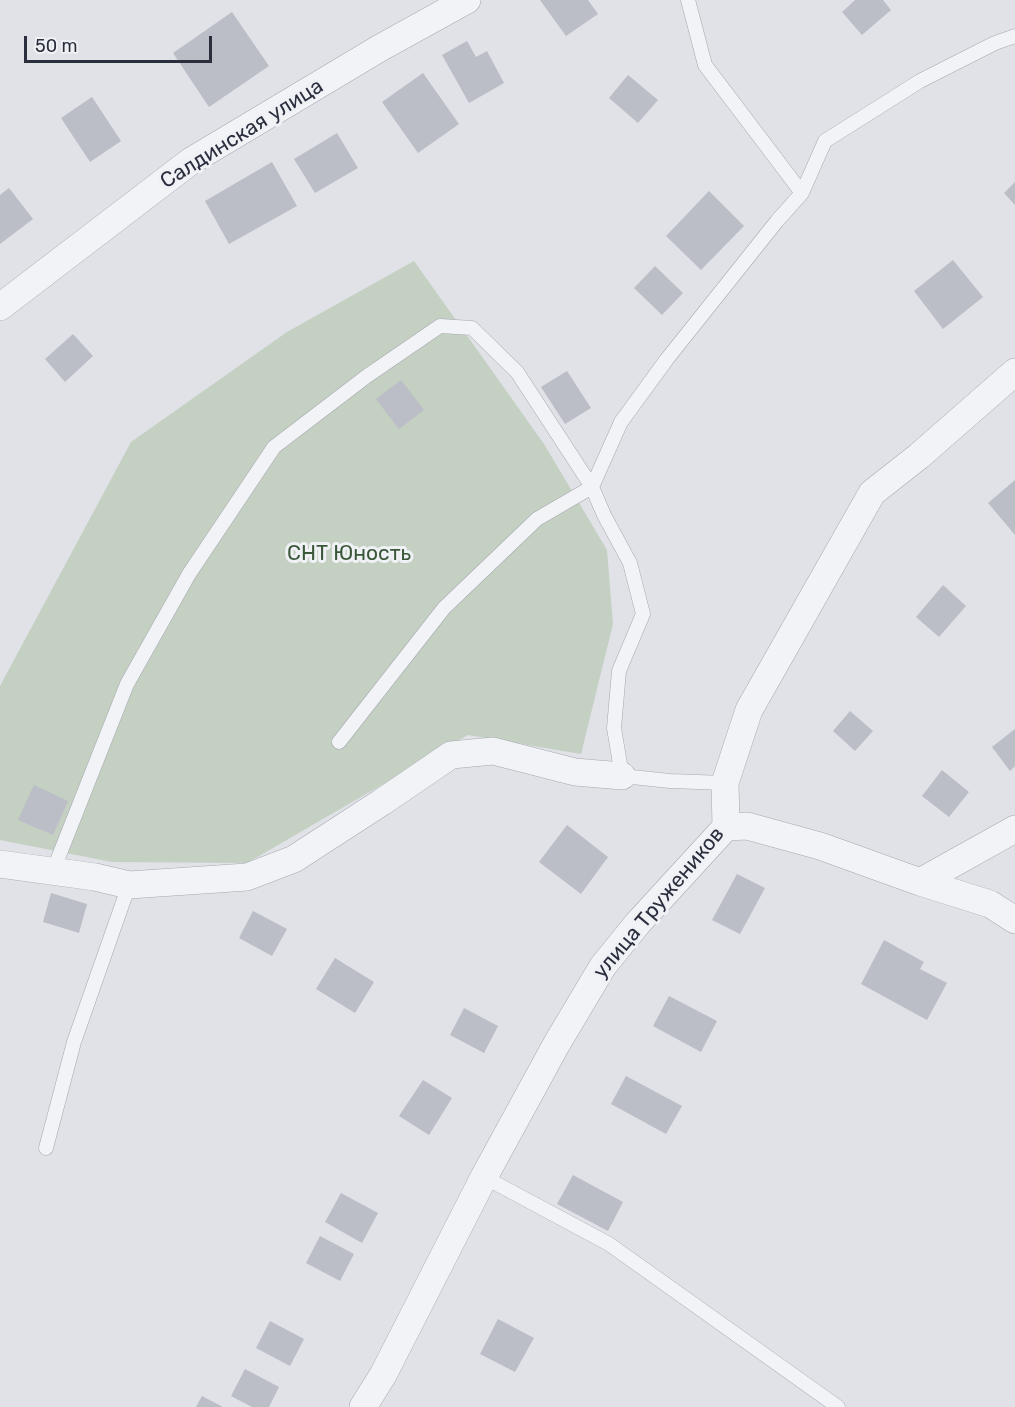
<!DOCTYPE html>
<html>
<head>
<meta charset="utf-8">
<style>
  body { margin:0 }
  #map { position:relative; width:1015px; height:1407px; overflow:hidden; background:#e0e2e7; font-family:Rubik,sans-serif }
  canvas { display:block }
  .scale { position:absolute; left:24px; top:36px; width:188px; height:27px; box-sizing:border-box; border:3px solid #2a2e3d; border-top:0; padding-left:8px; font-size:18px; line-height:21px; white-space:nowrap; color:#2a2e3d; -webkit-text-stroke:4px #eff1f5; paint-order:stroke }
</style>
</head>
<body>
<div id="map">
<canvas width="1015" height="1407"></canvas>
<div class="scale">50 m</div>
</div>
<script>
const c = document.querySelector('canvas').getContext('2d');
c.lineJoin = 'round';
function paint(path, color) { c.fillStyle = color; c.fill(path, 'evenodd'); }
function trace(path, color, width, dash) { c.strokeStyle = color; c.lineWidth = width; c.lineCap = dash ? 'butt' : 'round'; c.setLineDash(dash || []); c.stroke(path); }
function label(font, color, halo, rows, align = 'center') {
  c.font = font + ' Rubik,sans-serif'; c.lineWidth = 6; c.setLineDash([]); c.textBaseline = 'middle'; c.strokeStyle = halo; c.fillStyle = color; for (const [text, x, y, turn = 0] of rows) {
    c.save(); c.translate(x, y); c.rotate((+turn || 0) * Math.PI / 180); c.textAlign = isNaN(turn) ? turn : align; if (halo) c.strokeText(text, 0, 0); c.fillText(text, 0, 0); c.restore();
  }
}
paint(new Path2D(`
  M414 261 544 444 607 550 613 624 581 754 468 735 247 863 112 862 0 840V686L131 442 287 332Z`), '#c3d0c2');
paint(new Path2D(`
  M540 0H588L598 14 566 36Z
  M855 0H883L891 10 862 35 842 12Z
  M232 12 269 66 209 107 173 53Z
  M467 41 476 57 487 51 504 83 469 103 442 55Z
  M423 73 459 124 418 153 382 102Z
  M628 75 658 100 638 123 609 98Z
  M92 97 121 141 90 162 61 118Z
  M337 133 358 168 315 193 294 159Z
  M272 162 297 206 229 244 205 201Z
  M1015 182V205L1004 193Z
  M9 188 33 219 0 244V195Z
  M709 191 744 226 701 270 666 236Z
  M953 260 983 297 943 329 914 291Z
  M655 266 683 293 662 315 634 288Z
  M73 334 93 356 65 382 45 359Z
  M567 371 591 408 565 424 541 387Z
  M401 380 424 410 399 429 376 399Z
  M1015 480V535L988 503Z
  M943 585 966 606 939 637 916 617Z
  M850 711 873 731 855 751 833 731Z
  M1015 729V766L1010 771 992 747Z
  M942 770 969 792 949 817 922 796Z
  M34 785 68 801 53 835 18 820Z
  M567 825 608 857 581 894 539 862Z
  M737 874 765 888 740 934 712 920Z
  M51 893 87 904 79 933 43 922Z
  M253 911 287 929 272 956 239 938Z
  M884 940 924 962 920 969 947 983 927 1020 861 984Z
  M335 958 374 982 355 1013 316 989Z
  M669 996 717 1021 701 1052 653 1026Z
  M464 1008 498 1026 484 1053 450 1035Z
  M626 1076 682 1106 666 1134 611 1104Z
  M423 1080 452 1098 429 1135 399 1116Z
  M573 1175 623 1202 608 1231 557 1204Z
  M341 1193 378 1213 362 1243 325 1222Z
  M320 1236 354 1254 340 1281 306 1263Z
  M498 1319 534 1338 515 1372 480 1354Z
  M270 1321 304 1339 290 1366 256 1348Z
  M245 1369 279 1387 269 1407H252L231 1396Z
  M202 1396 223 1407H196Z`), '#bbbdc7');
const service = new Path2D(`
  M688 0 705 65 802 193 777 221 667 359 621 422 592 487 604 515 630 563 643 614 619 671 614 728 622 776 670 781 725 783
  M802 193 825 141 920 81 995 43 1015 36
  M53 871 127 684 189 574 274 447 367 376 440 326 472 328 517 372 592 487 537 519 444 608 339 742
  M46 1148 74 1042 129 885
  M484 1177 609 1244 838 1407`);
const minor = new Path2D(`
  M0 307 191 161 380 48 467 0
  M726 827 747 826 820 846 920 882 990 904 1015 920
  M0 864 95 877 129 885 247 877 294 859 382 802 451 755 493 751 575 772 622 776
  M920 882 1015 829
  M363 1407 383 1375 484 1177 556 1045 603 966 638 923 726 827 725 783 749 710 872 493 919 456 1015 372`);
trace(service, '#a6a8b1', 15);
trace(minor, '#a6a8b1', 28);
trace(service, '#f2f3f6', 14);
trace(minor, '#f2f3f6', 27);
label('21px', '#2a2e3d', '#eff1f5', [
  ["Салдинская улица",242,134,-32],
  ["улица Тружеников",659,903,-50]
]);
label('21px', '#3a5739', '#eff1f5', [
  ["СНТ Юность",349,554]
]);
</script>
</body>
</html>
